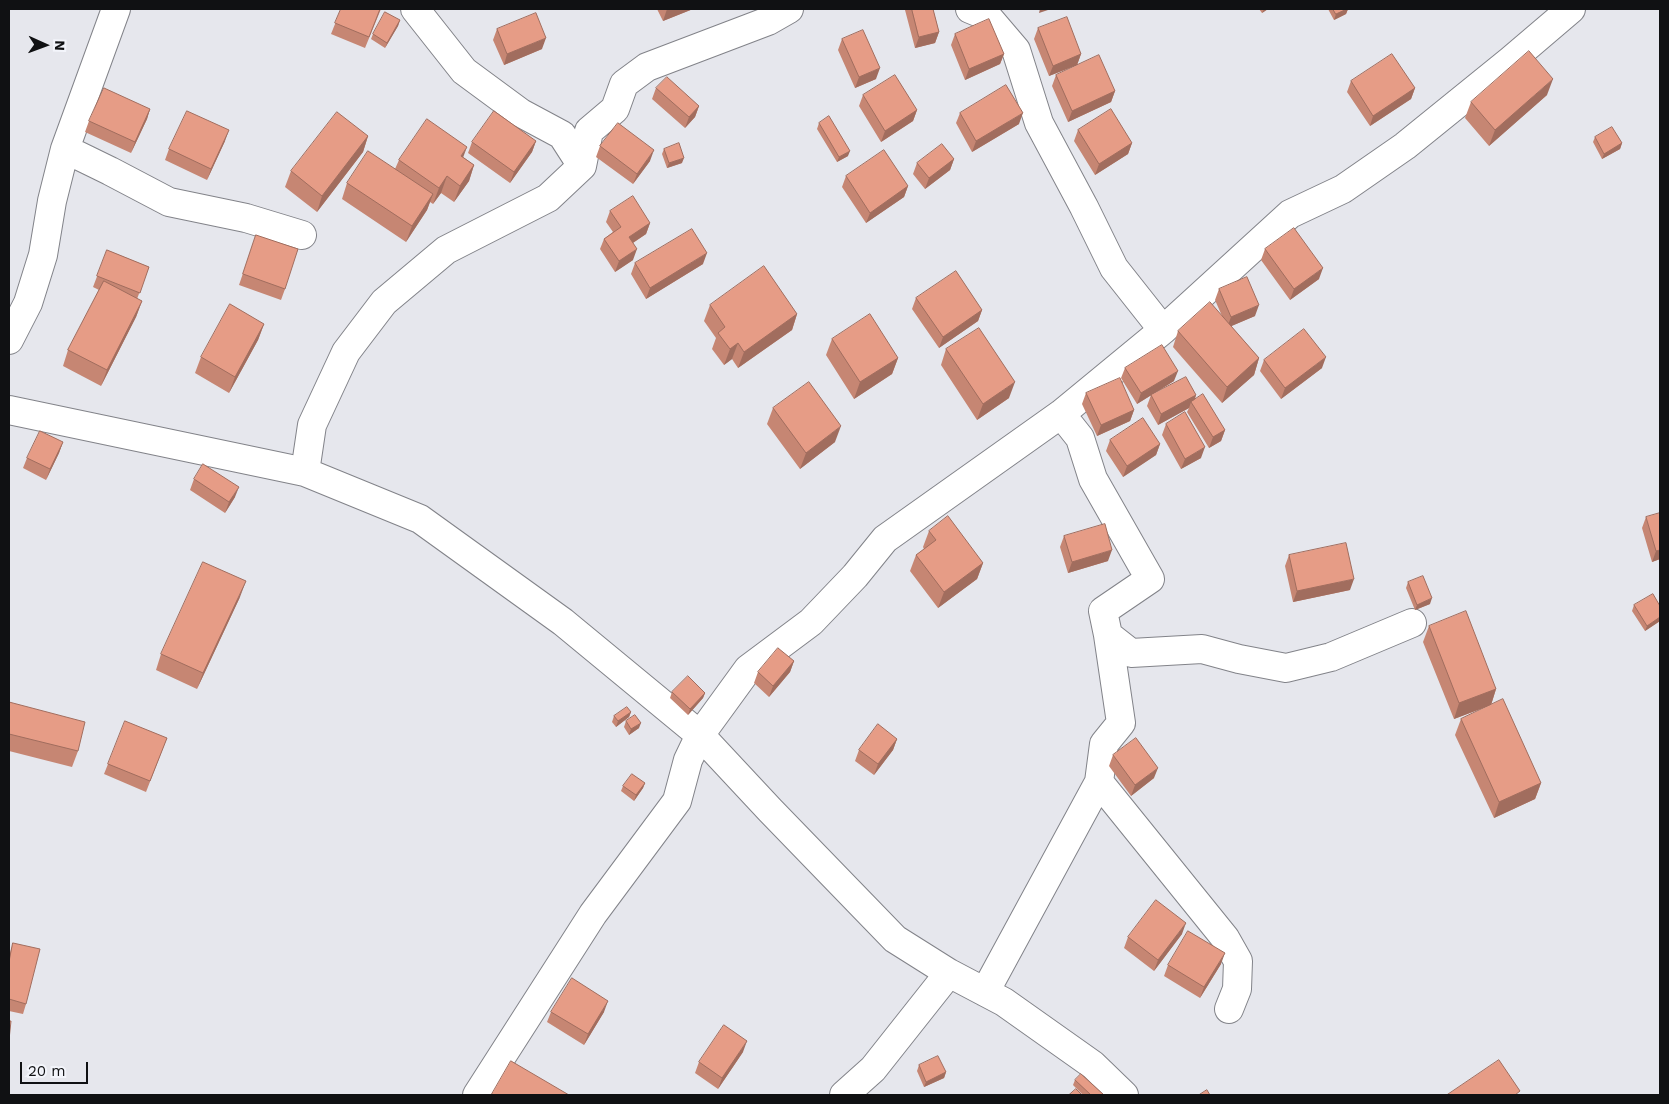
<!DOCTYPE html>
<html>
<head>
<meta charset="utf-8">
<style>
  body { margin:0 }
  #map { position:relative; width:1669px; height:1104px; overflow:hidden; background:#e6e7ed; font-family:"Work Sans",sans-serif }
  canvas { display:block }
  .frame { position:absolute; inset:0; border:10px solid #101113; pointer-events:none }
  .north { position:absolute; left:20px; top:20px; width:50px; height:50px; -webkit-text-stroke:4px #f3f5fb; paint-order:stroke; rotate:92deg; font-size:14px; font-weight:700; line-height:20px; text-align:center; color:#101113 }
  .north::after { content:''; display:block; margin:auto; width:18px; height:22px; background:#101113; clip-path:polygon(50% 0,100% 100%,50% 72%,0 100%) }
  .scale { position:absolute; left:20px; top:1062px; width:68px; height:22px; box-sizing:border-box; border:2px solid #101113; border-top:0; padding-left:6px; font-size:15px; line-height:18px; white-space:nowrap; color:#101113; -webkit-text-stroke:4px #f3f5fb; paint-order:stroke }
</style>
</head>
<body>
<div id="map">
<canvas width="1669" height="1104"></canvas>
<div class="frame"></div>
<div class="north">N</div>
<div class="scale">20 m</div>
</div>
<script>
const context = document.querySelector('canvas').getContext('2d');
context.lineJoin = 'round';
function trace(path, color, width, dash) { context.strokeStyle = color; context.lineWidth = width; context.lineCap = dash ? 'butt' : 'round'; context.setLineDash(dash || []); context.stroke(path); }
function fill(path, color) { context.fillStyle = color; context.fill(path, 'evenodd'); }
const street = new Path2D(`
  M415 9 464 71 521 113 562 135 582 166
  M970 9 987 16 1016 50 1039 123 1084 207 1114 268 1163 330
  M65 149 110 171 169 202 246 218 302 235
  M9 340 28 303 43 255 52 201 65 149 116 9
  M9 410 305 472 420 519 563 622 700 735 770 810 895 939 949 973 1004 1002 1093 1065 1124 1095
  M305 472 312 425 346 352 384 302 446 250 548 198 582 166 589 131 615 109 624 84 647 67 768 21 789 9
  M1108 635 1131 653 1202 649 1239 659 1286 668 1331 657 1412 623
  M1099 782 1225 938 1238 961 1237 989 1229 1009
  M985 992 1099 782 1104 744 1121 723 1108 635 1103 611 1150 579 1093 479 1080 438 1061 414
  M477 1095 593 914 677 801 688 760 700 735 748 669 811 622 855 576 885 539 1061 414 1163 330 1290 214 1343 189 1405 146 1510 61 1571 9
  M844 1095 873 1069 949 973`);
trace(street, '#828389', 30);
trace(street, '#fff', 28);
fill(new Path2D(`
  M341 9H381L365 48 331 34Z
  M657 9H693L663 21Z
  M906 9H933L939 32 935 43 915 48 905 10Z
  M1259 9H1268L1262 13Z
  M1328 9H1348L1346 14 1334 20Z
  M400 20 398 26 385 48 371 39 373 34Z
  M1038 28 1081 54 1077 65 1049 76 1034 39Z
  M497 29 542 49 504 65 493 40Z
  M955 34 1004 54 1000 64 965 80 951 45Z
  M842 39 876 79 855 88 838 50Z
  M1056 75 1115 91 1111 102 1068 122 1052 86Z
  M1351 81 1415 88 1411 99 1370 126 1347 92Z
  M656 88 699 106 695 117 685 128 652 99Z
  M863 95 917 110 913 121 881 142 859 106Z
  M1547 95 1489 146 1465 118 1471 102Z
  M150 109 147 119 131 153 85 132 89 121Z
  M960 113 1019 124 972 152 956 123Z
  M819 123 848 156 837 162 817 129Z
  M1078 130 1132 143 1128 154 1095 175 1074 141Z
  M368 136 363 152 317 212 285 187 291 171Z
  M1595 137 1622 143 1620 149 1602 159 1593 142Z
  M225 141 207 180 165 160 169 149Z
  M536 141 532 152 510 183 468 153 472 142Z
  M600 146 650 161 633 184 596 157Z
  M664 149 682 163 667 168 662 154Z
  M463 157 474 165 469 181 454 202 441 193 433 204 430 202 427 210 406 242 342 199 347 183 395 169 399 160Z
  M954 159 950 170 925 189 913 174 917 163Z
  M846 176 908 186 904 197 866 223 842 187Z
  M610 211 650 223 646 234 633 243V260L615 272 600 249 604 239 613 232 606 222Z
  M256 235 285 289 281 300 239 285Z
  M1265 249 1319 279 1290 300 1261 260Z
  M107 250 149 267 137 299 142 301 136 317 101 386 63 366 68 350 99 290 93 287Z
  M635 263 703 264 646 299 631 274Z
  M1219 289 1255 316 1231 326 1259 358 1254 375 1222 403 1173 347 1178 331 1222 316 1215 300Z
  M916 298 982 310 978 321 939 348 912 309Z
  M710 305 797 314 792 330 738 368 732 359 724 365 712 349 716 338 704 321Z
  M264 324 258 340 229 393 195 373 201 357Z
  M832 339 898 358 892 374 854 399 826 355Z
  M946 349 1009 398 977 420 941 365Z
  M1264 360 1322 368 1281 399 1260 371Z
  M1125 368 1174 381 1137 404 1121 378Z
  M1086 393 1134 410 1130 421 1097 436 1082 404Z
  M1151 395H1196L1195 399 1225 430 1221 441 1209 448 1187 412 1189 408 1158 425 1147 406Z
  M773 408 835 442 800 469 767 424Z
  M1166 424 1201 458 1181 469 1162 435Z
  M1110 440 1160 444 1156 455 1123 477 1106 451Z
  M63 442 59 453 46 480 23 468 27 458Z
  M194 479 235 497 225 513 190 490Z
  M1646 517 1660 559 1652 562 1642 528Z
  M929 531 983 563 977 579 938 608 910 571 916 555 924 549 923 547Z
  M1064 536 1108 561 1068 573 1060 547Z
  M1289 555 1350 590 1293 602 1285 566Z
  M1408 582 1430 604 1415 610 1406 588Z
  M240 597 197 689 156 670 161 654Z
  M1634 605 1660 606V621L1645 631 1632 611Z
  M1429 626 1496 689 1491 705 1454 719 1423 642Z
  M794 661 790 672 769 697 754 683 758 672Z
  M672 692 705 693 703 698 688 715 670 698Z
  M9 702 78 751 72 767 9 751Z
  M631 712 629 717 616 727 612 722 614 716Z
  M1461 719 1541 783 1535 799 1494 818 1455 735Z
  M626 721 639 728 629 735 624 727Z
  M167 738 146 792 104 774 108 764Z
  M897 739 893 750 874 775 855 761 859 750Z
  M1113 755 1154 778 1131 796 1109 766Z
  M645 783 643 788 634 801 621 791 623 786Z
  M1182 934 1154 971 1124 948 1128 937Z
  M13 943 26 1004 23 1014 9 1011V956Z
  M1221 964 1200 998 1164 976 1168 965Z
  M551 1012H604L584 1045 547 1022Z
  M743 1052 718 1089 695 1073 699 1062Z
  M919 1065 946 1072 944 1078 924 1087 917 1071Z
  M1075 1080 1104 1095H1083L1073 1085Z`), '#c68673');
fill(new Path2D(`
  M667 9H693L663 21Z
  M1040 9H1051L1039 13Z
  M1264 9H1268L1262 13Z
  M1347 9H1348L1346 14 1334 20 1336 14Z
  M400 20 398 26 385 48 387 43Z
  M939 32 935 43 915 48 919 37Z
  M546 38 542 49 504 65 507 54Z
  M1004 54 1000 64 965 80 969 69Z
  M1081 54 1077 65 1049 76 1053 66Z
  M880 68 876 79 855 88 859 77Z
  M1553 79 1547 95 1489 146 1495 130Z
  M1415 88 1411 99 1370 126 1373 116Z
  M1115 91 1111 102 1068 122 1072 111Z
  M699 106 695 117 685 128 689 117Z
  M150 109 147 119 131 153 135 142Z
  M917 110 913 121 881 142 885 131Z
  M1023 113 1019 124 972 152 976 141Z
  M229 130 225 141 207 180 211 169Z
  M368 136 363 152 317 212 322 196Z
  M536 141 532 152 510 183 514 172Z
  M1132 143 1128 154 1095 175 1099 164Z
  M1622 143 1620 149 1602 159 1604 154Z
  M467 147 461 163V156Z
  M654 150 650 161 633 184 637 174Z
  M850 151 848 156 837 162 839 157Z
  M684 158 682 163 667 168 669 163Z
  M954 159 950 170 925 189 929 178Z
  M474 165 469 181 454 202 460 186Z
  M447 176 441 193 433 204 439 188Z
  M908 186 904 197 866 223 870 213Z
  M433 194 427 210 406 242 412 226Z
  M650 223 646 234 625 248 629 237Z
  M637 249 633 260 615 272 619 261Z
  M707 253 703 264 646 299 650 288Z
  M1323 268 1319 279 1290 300 1294 289Z
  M142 301 136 317 101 386 107 370Z
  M1259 305 1255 316 1227 328 1231 317Z
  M982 310 978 321 939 348 943 337Z
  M797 314 792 330 738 368 744 352Z
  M264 324 258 340 229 393 235 377Z
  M738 343 732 359 724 365 730 349Z
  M1326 357 1322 368 1281 399 1285 388Z
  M898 358 892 374 854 399 860 382Z
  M1259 358 1254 375 1222 403 1227 387Z
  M1178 371 1174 381 1137 404 1141 393Z
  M1015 382 1009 398 977 420 983 404Z
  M1196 395 1193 404 1191 402 1189 408 1158 425 1161 414Z
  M1134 410 1130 421 1097 436 1101 425Z
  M841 426 835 442 800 469 806 453Z
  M1225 430 1221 441 1209 448 1213 437Z
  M63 442 59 453 46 480 50 469Z
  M1160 444 1156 455 1123 477 1127 466Z
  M1205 447 1201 458 1181 469 1185 459Z
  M239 487 235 497 225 513 229 502Z
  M1112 550 1108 561 1068 573 1072 562Z
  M1660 550V559L1652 562 1656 551Z
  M983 563 977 579 938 608 944 592Z
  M1354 579 1350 590 1293 602 1297 591Z
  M246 581 240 597 197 689 203 673Z
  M1432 598 1430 604 1415 610 1417 605Z
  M1660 617V621L1645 631 1647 626Z
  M794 661 790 672 769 697 773 686Z
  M1496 689 1491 705 1454 719 1459 703Z
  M705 693 703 698 688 715 690 709Z
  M631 712 629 717 616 727 618 721Z
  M641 723 639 728 629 735 631 729Z
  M897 739 893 750 874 775 878 764Z
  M1158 768 1154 778 1131 796 1135 785Z
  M645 783 643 788 634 801 636 795Z
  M1541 783 1535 799 1494 818 1499 802Z
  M1186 923 1182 934 1154 971 1158 960Z
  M1225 953 1221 964 1200 998 1204 987Z
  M608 1001 604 1012 584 1045 588 1034Z
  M747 1041 743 1052 718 1089 722 1078Z
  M946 1072 944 1078 924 1087 926 1082Z`), '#a16d5e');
const building = new Path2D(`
  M341 9H380L369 37 335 23Z
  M912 9H933L939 32 919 37Z
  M1333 9H1347L1336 14Z
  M385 12 400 20 387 43 373 34Z
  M536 13 546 38 507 54 497 29Z
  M1067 17 1081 54 1053 66 1038 28Z
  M989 19 1004 54 969 69 955 34Z
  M863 30 880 68 859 77 842 39Z
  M1529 51 1553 79 1495 130 1471 102Z
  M1392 54 1415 88 1373 116 1351 81Z
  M1099 55 1115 91 1072 111 1056 75Z
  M895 75 917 110 885 131 863 95Z
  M667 77 699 106 689 117 656 88Z
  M1006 85 1023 113 976 141 960 113Z
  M104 88 150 109 135 142 89 121Z
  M1111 109 1132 143 1099 164 1078 130Z
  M187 111 229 130 211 169 169 149Z
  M494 111 536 141 514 172 472 142Z
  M337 112 368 136 322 196 291 171Z
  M829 116 850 151 839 157 819 123Z
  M427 119 467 147 461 156 474 165 460 186 447 176 439 188 399 160Z
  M618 123 654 150 637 174 600 146Z
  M1612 127 1622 143 1604 154 1595 137Z
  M679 143 684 158 669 163 664 149Z
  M942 144 954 159 929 178 917 163Z
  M884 150 908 186 870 213 846 176Z
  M368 151 433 194 412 226 347 183Z
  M633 196 650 223 629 237 637 249 619 261 604 239 621 227 610 211Z
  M1294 228 1323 268 1294 289 1265 249Z
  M692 229 707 253 650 288 635 263Z
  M256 235 298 249 285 289 243 274Z
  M107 250 149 267 140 293 97 276Z
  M764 266 797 314 744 352 738 343 730 349 718 333 725 327 710 305Z
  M956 271 982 310 943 337 916 298Z
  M1247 277 1259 305 1231 317 1219 289Z
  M104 281 142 301 107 370 68 350Z
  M1210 302 1259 358 1227 387 1178 331Z
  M230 304 264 324 235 377 201 357Z
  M870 314 898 358 860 382 832 339Z
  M979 328 1015 382 983 404 946 349Z
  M1304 329 1326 357 1285 388 1264 360Z
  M1162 345 1178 371 1141 393 1125 368Z
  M1186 377 1196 395 1161 414 1151 395Z
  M1120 378 1134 410 1101 425 1086 393Z
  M809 382 841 426 806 453 773 408Z
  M1203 394 1225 430 1213 437 1191 402Z
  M1185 412 1205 447 1185 459 1166 424Z
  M1143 418 1160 444 1127 466 1110 440Z
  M40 431 63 442 50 469 27 458Z
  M203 464 239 487 229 502 194 479Z
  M1660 513V550L1656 551 1646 517Z
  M948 516 983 563 944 592 916 555 936 540 929 531Z
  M1105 524 1112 550 1072 562 1064 536Z
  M1346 543 1354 579 1297 591 1289 555Z
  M203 562 246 581 203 673 161 654Z
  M1423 576 1432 598 1417 605 1408 582Z
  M1653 594 1660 606V617L1647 626 1634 605Z
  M1466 611 1496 689 1459 703 1429 626Z
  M778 648 794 661 773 686 758 672Z
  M688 676 705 693 690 709 672 692Z
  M1503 699 1541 783 1499 802 1461 719Z
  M9 702 85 722 78 751 9 734Z
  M627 707 631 712 618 721 614 716Z
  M635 715 641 723 631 729 626 721Z
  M125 721 167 738 150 781 108 764Z
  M878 724 897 739 878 764 859 750Z
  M1136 738 1158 768 1135 785 1113 755Z
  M632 774 645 783 636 795 623 786Z
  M1156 900 1186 923 1158 960 1128 937Z
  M1188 931 1225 953 1204 987 1168 965Z
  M13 943 40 949 26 1004 9 999V962Z
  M572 978 608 1001 588 1034 551 1012Z
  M9 1021H11L9 1040Z
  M724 1025 747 1041 722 1078 699 1062Z
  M938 1056 946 1072 926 1082 919 1065Z
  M1499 1060 1520 1091 1515 1095H1447Z
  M511 1061 569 1095H495L492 1094Z
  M1081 1074 1104 1095H1091L1075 1080Z
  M1076 1089 1082 1095H1069Z
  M1207 1090 1210 1095H1199Z`);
fill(building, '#e69c86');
trace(building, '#a16d5e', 1);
</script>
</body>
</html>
